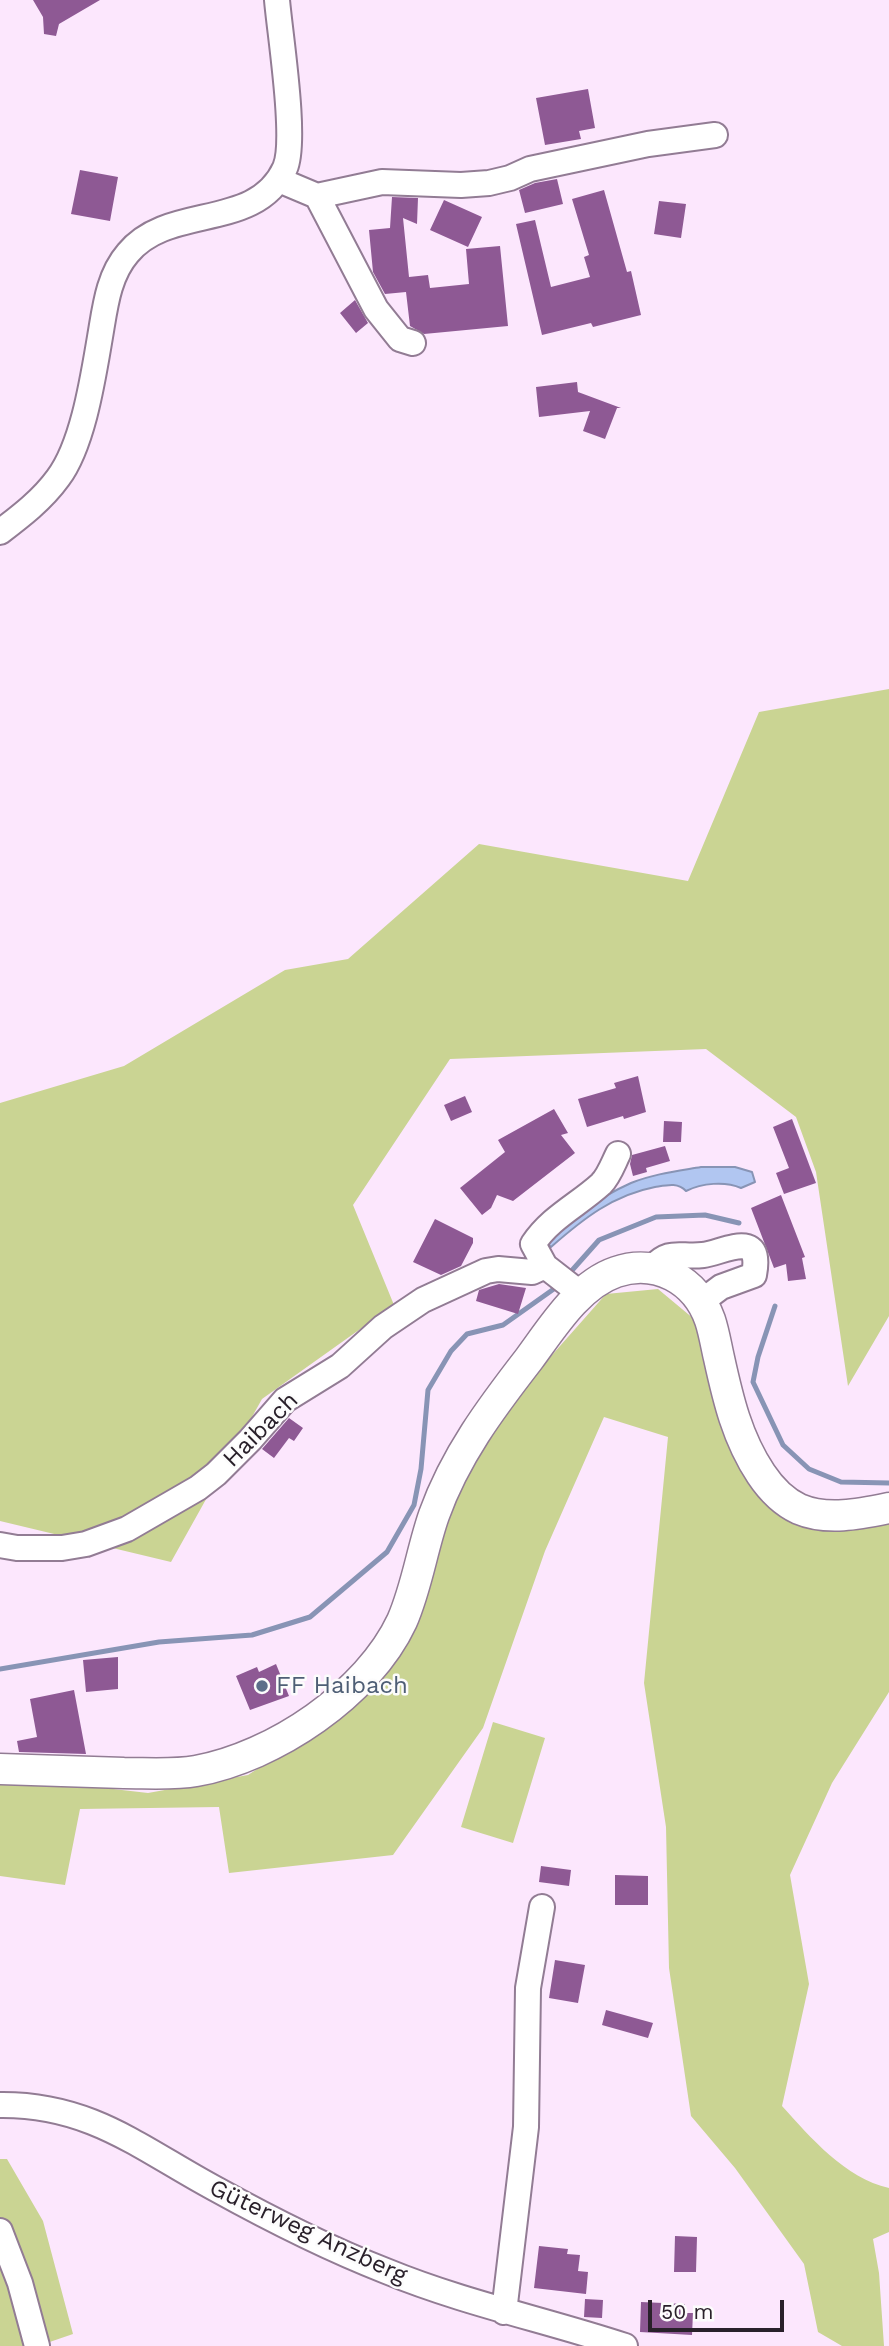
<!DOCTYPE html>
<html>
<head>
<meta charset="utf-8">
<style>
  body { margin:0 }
  #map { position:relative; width:889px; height:2346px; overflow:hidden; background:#fce7fd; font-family:"Work Sans",sans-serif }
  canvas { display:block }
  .scale { position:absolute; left:648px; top:2300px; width:136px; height:32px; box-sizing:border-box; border:4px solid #29202a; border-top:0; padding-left:9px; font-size:21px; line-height:24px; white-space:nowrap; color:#29202a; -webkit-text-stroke:5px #fcfcfc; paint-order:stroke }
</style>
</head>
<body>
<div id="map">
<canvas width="889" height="2346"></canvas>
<div class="scale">50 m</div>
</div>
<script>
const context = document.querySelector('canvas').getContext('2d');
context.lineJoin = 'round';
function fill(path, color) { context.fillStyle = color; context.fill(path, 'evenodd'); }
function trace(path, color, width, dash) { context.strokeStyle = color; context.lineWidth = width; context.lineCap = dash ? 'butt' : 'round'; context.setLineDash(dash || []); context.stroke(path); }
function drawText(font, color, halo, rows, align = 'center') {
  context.font = font + ' "Work Sans",sans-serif'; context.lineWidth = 5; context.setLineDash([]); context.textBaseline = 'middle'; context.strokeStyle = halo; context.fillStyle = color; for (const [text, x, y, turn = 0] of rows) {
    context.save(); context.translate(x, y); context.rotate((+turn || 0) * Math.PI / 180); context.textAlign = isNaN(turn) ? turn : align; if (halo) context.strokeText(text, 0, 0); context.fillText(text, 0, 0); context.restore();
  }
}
fill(new Path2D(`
  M889 689V1316L848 1386 816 1172 796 1117 706 1049 450 1059 353 1205 394 1305 262 1399 171 1562 0 1521V1103L124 1066 285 970 348 959 479 844 688 881 759 712Z
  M658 1289 694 1319 716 1405 788 1515 889 1512V1692L832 1783 790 1875 809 1984 782 2106C811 2138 845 2178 889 2188V2232L873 2239 879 2273 884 2346H842L818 2332 804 2264 735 2168 691 2116 669 1968 666 1827 644 1683 668 1437 604 1417 545 1551 483 1728 393 1855 229 1873 219 1807 80 1809 65 1885 0 1876V1776L148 1793 248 1775 305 1738 394 1663 425 1582 459 1476 514 1398 606 1294Z
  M493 1722 545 1738 513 1843 461 1827Z
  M0 2159H7L43 2221 73 2334 38 2346H0Z`), '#cad493');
const water = new Path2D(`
  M701 1167H735L752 1172 755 1182 741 1188C725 1181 702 1183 686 1191 678 1182 667 1185 655 1187 613 1195 583 1219 551 1247L548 1244C567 1219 602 1196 631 1183 653 1174 678 1171 701 1167Z`);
fill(water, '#b1c6f1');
trace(water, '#8894b5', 2);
trace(new Path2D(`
  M567 1276 599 1240 656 1217 705 1215 739 1223
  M775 1306 758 1357 753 1382 783 1445 809 1469 841 1482 889 1483
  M0 1669 159 1642 252 1635 310 1617 387 1552 414 1505 421 1469 428 1390 451 1351 467 1334 503 1325 558 1286`), '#8894b5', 5);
fill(new Path2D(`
  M33 0H100L59 24 56 36 44 34 43 17Z
  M588 89 595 128 579 131 581 139 545 145 536 98Z
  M80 170 118 177 110 221 71 214Z
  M557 179 563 204 525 213 519 190 535 183Z
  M604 190 627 272 631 271 641 315 593 327 591 323 542 335 516 224 535 220 551 287 590 277 584 257 589 255 572 199Z
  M392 197 418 198 417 224 403 218 409 277 428 275 430 288 469 284 466 249 500 246 508 326 424 334 410 326 406 292 385 294 373 272 369 230 390 228Z
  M444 200 482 217 468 247 430 230Z
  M659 201 686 204 681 238 654 234Z
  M355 300 368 323 356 333 340 313Z
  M577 382 578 392 621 408H617L605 439 583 431 590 411 539 417 536 387Z
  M638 1076 646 1112 624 1119 623 1116 587 1127 578 1099 616 1088 614 1083Z
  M465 1096 472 1112 451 1121 444 1105Z
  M554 1109 568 1133 561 1135 575 1153 513 1201 497 1195 491 1208 482 1215 460 1188 505 1152 498 1140Z
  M792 1119 816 1183 784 1194 776 1173 789 1168 773 1127Z
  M664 1121 682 1122 681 1142H663Z
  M665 1146 670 1161 646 1168 647 1172 633 1176 630 1164 632 1155Z
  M781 1195 805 1257 802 1258 806 1279 788 1281 786 1264 774 1268 751 1208Z
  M435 1219 473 1238V1243L461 1266 441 1275 413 1262Z
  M499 1284 526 1288 518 1314 476 1301 479 1290Z
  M289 1418 303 1428 294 1441 289 1438 274 1458 262 1449Z
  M118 1657V1689L86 1692 83 1660Z
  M276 1664 289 1696 250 1710 236 1676 257 1667 259 1672Z
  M74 1690 86 1754 19 1752 17 1741 37 1737 30 1699Z
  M541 1866 571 1870 569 1886 539 1882Z
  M615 1875 648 1876V1905H615Z
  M555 1960 585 1965 578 2003 549 1998Z
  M606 2010 653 2023 648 2038 602 2025Z
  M675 2236 697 2237 696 2272H674Z
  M539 2246 568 2249 567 2254 580 2255 578 2271 588 2272 586 2294 534 2288Z
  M585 2299 603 2300 602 2318 584 2317Z
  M641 2302 685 2304V2313H693L692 2335 640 2332Z`), '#8e5994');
const minor = new Path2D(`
  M279 180 317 196 382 182 461 185 489 183 510 178 530 169 648 144 715 135
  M317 196 376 309 400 339 413 343
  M0 532C21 516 42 500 58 478 83 445 93 378 100 337 105 308 108 276 128 253 169 203 256 232 285 168 297 141 280 35 277 0
  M545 1266 533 1244C551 1217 578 1205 601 1184 609 1176 613 1164 618 1154
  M652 1268C670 1248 680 1258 703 1255 725 1252 763 1228 754 1275L721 1287 701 1302
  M0 1545 17 1548H62L86 1544 127 1529 198 1488 216 1474 250 1440 285 1400 340 1366 383 1327 423 1300 486 1271 498 1269 532 1272 545 1266 581 1294
  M0 2105C90 2104 140 2148 214 2188 270 2219 327 2248 386 2271 464 2303 546 2320 625 2346
  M0 2231 20 2283 37 2346
  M504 2312 526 2127 528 1988 542 1907`);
const major = new Path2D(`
  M0 1769C41 1770 83 1772 124 1773 148 1773 173 1775 196 1771 274 1757 368 1694 402 1621 417 1587 422 1549 434 1515 455 1456 491 1408 529 1359 552 1328 578 1285 616 1272 656 1258 696 1280 710 1320 714 1332 716 1345 719 1358 728 1399 737 1438 761 1474 771 1489 782 1501 799 1509 827 1521 860 1514 889 1508`);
trace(minor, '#927c94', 28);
trace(major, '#927c94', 33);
trace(minor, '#fff', 24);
trace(major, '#fff', 30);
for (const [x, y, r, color] of [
  [262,1686,7,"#5c6f8a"]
]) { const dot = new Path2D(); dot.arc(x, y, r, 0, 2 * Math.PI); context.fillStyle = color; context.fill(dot); trace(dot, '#fcfcfc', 2.5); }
drawText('24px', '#29202a', '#fcfcfc', [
  ["Haibach",261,1430,-45],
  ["Güterweg Anzberg",308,2232,25]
]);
drawText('24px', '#4e5e75', '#fcfcfc', [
  ["FF Haibach",276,1686]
], 'left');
</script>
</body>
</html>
